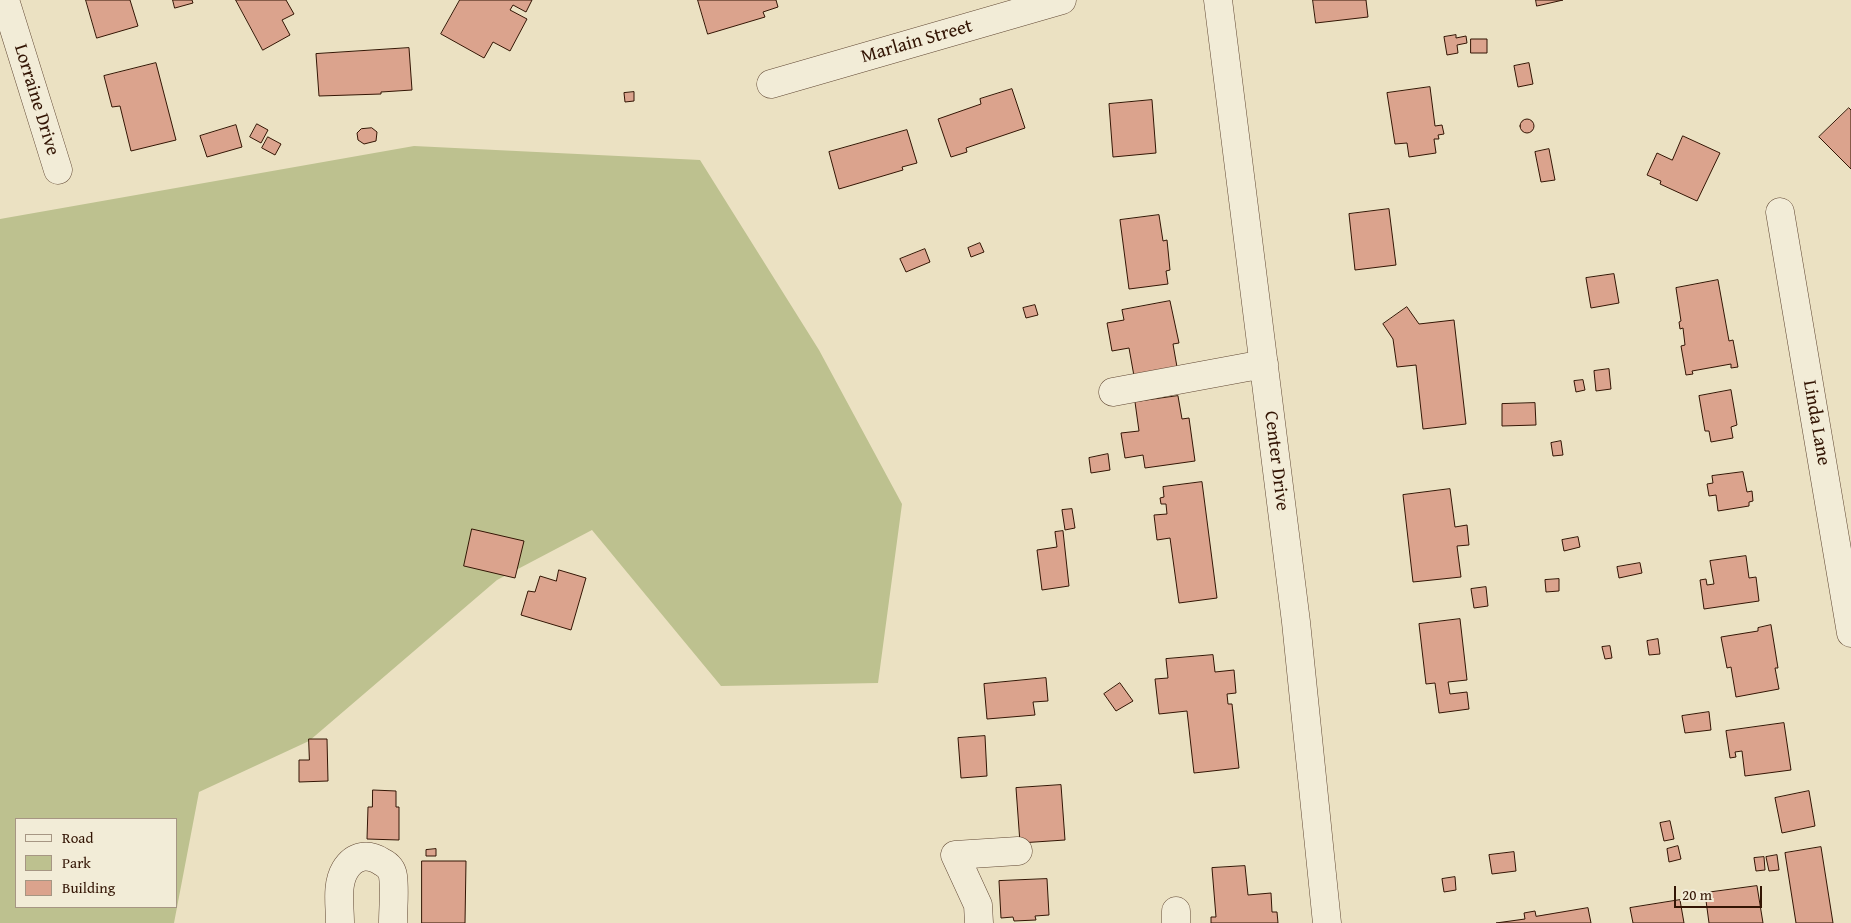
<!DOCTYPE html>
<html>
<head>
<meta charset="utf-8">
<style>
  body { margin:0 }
  #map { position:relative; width:1851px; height:923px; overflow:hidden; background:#ebe1c2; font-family:"Gentium Book Plus",serif }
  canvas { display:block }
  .legend { position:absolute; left:15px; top:818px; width:162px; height:90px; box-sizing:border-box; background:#f2ecd7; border:1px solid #a69683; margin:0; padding:6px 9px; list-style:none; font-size:15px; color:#331504 }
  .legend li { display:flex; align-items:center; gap:10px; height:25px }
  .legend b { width:25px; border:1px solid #a69683 }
  .scale { position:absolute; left:1674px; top:886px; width:88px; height:22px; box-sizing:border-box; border:2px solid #331504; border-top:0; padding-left:6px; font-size:15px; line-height:18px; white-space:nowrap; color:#331504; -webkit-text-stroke:4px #f2ecd7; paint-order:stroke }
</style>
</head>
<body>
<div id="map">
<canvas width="1851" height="923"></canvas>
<ul class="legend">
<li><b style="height:6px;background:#f2ecd7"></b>Road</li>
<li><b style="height:14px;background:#bdc18f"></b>Park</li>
<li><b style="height:14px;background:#dba38d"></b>Building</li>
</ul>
<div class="scale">20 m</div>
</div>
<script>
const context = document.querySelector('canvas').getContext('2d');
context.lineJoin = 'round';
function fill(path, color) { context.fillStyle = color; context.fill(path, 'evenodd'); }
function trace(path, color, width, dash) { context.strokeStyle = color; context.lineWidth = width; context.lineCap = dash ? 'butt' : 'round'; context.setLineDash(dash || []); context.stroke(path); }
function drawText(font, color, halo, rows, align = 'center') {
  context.font = font + ' "Gentium Book Plus",serif'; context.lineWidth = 5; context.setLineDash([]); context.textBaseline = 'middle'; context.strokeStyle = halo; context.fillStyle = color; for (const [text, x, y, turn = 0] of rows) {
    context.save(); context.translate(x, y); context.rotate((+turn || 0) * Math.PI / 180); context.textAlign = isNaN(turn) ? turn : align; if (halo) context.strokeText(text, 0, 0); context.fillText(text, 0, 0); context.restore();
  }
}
fill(new Path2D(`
  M414 146 700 160 819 350 902 504 878 683 721 686 592 530 497 580 309 741 199 792 174 923H0V219ZM16 819H176V907H16Z`), '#bdc18f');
const building = new Path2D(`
  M86 0H130L138 26 97 38Z
  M173 0H192L193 3 175 8Z
  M236 0H286L294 14 282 20 290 35 263 50Z
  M460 0H532L526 12 513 5 510 10 527 19 510 51 493 42 484 58 441 34Z
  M698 0H776L778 7 763 12 765 17 708 34Z
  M1313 0H1366L1368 17 1316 23Z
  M1536 0H1563L1537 6Z
  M1456 35V38L1466 36 1467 43 1457 45 1458 53 1447 55 1444 37Z
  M1471 39H1487V53H1471Z
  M409 48 412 90 381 92V94L319 96 316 54Z
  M156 63 176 140 131 151 120 106 112 107 104 76Z
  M1529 63 1533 84 1518 87 1514 66Z
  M1430 87 1435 126 1442 125 1444 134 1438 135 1439 139H1434L1436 153 1409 157 1407 143 1395 144 1387 93Z
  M1012 89 1025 128 966 148 967 152 951 157 938 119 981 104 980 99Z
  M634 92V101L625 102 624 93Z
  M1152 100 1156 153 1113 157 1109 104Z
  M1849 108 1851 110V169L1819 137Z
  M1520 126a7 7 0 1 1 14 0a7 7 0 1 1-14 0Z
  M257 124 268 130 261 143 250 137Z
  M236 125 242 147 207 157 200 136Z
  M372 128 377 132 376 141 364 144 358 140 357 133 361 129Z
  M907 130 917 163 902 167 903 170 839 189 829 152Z
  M1683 136 1720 153 1697 201 1660 184 1661 181 1647 175 1657 153 1672 160Z
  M268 137 281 144 275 155 262 148Z
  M1549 149 1555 180 1541 182 1535 152Z
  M1389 209 1396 265 1355 270 1349 214Z
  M1159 215 1163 241 1167 240 1170 270 1166 271 1168 284 1129 289 1120 220Z
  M980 243 984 252 971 257 968 248Z
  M925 249 930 262 906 272 900 259Z
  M1614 274 1619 303 1591 308 1586 278Z
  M1718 280 1729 341 1733 340 1738 367 1731 368V364L1692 371 1693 374 1686 375 1681 346 1685 345 1683 328 1680 329 1679 322 1681 321 1676 288Z
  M1170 301 1179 343 1173 344 1177 367 1134 376 1129 348 1112 351 1107 323 1124 320 1122 310Z
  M1035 305 1038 315 1026 318 1023 308Z
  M1407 307 1419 324 1454 320 1466 424 1423 429 1416 365 1397 367 1393 339 1383 324Z
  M1609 369 1611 389 1596 391 1594 371Z
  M1583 380 1585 390 1576 392 1574 381Z
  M1731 390 1737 425 1731 427 1733 438 1711 442 1709 431H1705L1699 396Z
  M1178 396 1182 419 1189 418 1195 461 1145 468 1143 455 1125 458 1121 433 1139 431 1135 402Z
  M1535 403 1536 425 1502 426V404Z
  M1561 441 1563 455 1553 456 1551 443Z
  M1108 454 1110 470 1091 473 1089 458Z
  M1743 472 1747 492 1752 491 1753 501 1749 502V506L1718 511 1716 495 1709 496 1707 484 1713 483 1712 476Z
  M1202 482 1217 598 1179 603 1170 538 1157 540 1154 515 1167 514 1166 504H1161L1160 498 1164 497 1163 487Z
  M1450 489 1455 527 1467 525 1469 545 1457 546 1461 577 1413 582 1403 495Z
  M1072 509 1075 528 1065 530 1062 510Z
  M472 529 524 541 515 578 464 566Z
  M1063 531 1069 586 1042 590 1037 550 1057 547 1055 532Z
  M1578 537 1580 547 1564 551 1562 540Z
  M1746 556 1749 578 1756 577 1759 601 1704 609 1700 580 1706 579 1707 585 1714 584 1710 561Z
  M1640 563 1642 573 1619 578 1617 567Z
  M559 570 586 578 571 630 521 615 528 591 535 592 540 576 556 581Z
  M1559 579V591L1546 592 1545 580Z
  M1486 587 1488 606 1474 608 1471 589Z
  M1460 619 1467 680 1448 682 1450 694 1467 692 1469 709 1439 713 1435 683 1426 684 1419 624Z
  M1771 625 1778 668H1775L1779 689 1736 697 1731 667 1727 668 1721 637 1758 631V628Z
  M1658 639 1660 654 1649 655 1647 641Z
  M1610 646 1612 658 1605 659 1602 647Z
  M1213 655 1215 672 1234 670 1236 693 1227 694 1228 704H1232L1239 768 1194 773 1187 711 1159 714 1155 679 1168 678 1166 659Z
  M1046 678 1048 701 1033 702 1035 715 987 719 984 684Z
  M1120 683 1133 701 1116 711 1104 694Z
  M1709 712 1711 730 1685 733 1682 716Z
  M1784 723 1791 770 1745 776 1742 751 1735 752 1736 757 1730 758 1726 731Z
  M985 736 987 776 961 778 958 738Z
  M309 739H327L328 781 299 782V760H309Z
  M1061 785 1065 840 1020 843 1016 788Z
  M373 790 396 791V807H399V840L367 839 368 807H372Z
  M1809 791 1815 826 1782 833 1775 798Z
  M1670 821 1674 839 1664 841 1660 823Z
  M1678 846 1681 859 1669 862 1667 849Z
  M1821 847 1833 923H1796L1785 853Z
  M436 849V856H426V850Z
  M1514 852 1516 871 1492 874 1489 855Z
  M1777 855 1779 870 1769 871 1766 857Z
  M1764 857 1765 870 1756 871 1754 858Z
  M422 861H466L465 923H422Z
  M1245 866 1248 895 1271 893 1272 912H1277L1278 923H1211V917H1216L1212 868Z
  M1455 877 1456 890 1444 892 1442 879Z
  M1047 879 1049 915 1035 916 1036 920 1014 921 1013 917 1001 918 999 881Z
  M1757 886 1763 923H1709L1705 893Z
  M1680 900 1684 923H1633L1630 908Z
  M1588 908 1591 923H1496L1525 919 1524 913 1535 911 1536 916Z`);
fill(building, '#dba38d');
trace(building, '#331504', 1);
const minor = new Path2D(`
  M5 0 58 170
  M1218 0 1296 622 1327 923
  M771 84 1062 0
  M1780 212 1851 633
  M1113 392 1264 364
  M1176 911V923
  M340 923C340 906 336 885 345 870 354 855 368 853 382 862 388 865 392 869 393 876 395 891 393 908 393 923
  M979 923 978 905 955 855 1018 851`);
trace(minor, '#614834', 29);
trace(minor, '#f2ecd7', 28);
drawText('19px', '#331504', '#f2ecd7', [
  ["Marlain Street",917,42,-16],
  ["Lorraine Drive",36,100,73],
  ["Linda Lane",1816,423,80],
  ["Center Drive",1276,461,83]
]);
</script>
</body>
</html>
